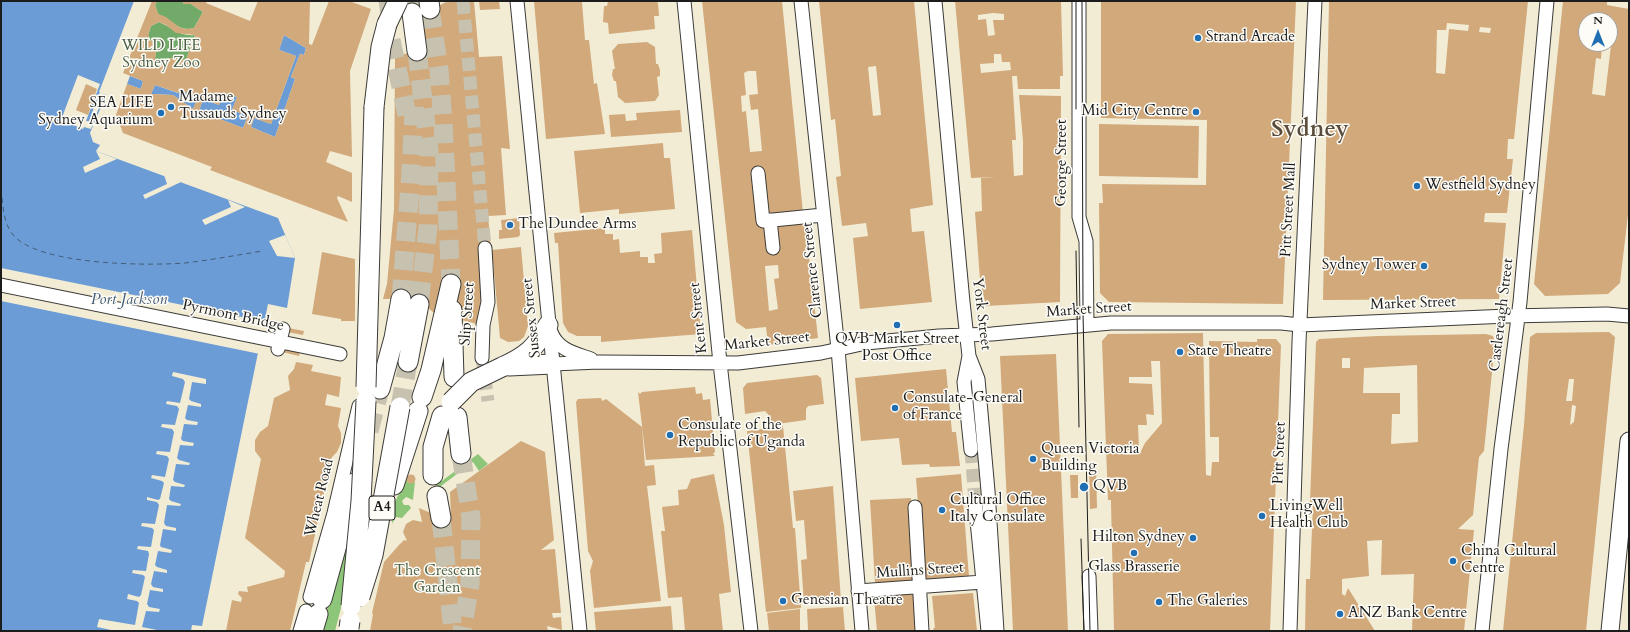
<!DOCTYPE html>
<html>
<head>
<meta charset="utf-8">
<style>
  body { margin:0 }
  #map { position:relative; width:1630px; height:632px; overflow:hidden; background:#f2ecd5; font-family:Cardo,serif }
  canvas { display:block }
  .frame { position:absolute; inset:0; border:2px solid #1c1c1c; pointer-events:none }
  .north { position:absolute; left:1578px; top:12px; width:40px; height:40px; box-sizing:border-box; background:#fdfcf7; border:1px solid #a3a29f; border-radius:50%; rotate:0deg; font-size:11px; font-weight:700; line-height:16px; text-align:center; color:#1c1c1c }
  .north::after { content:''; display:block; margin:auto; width:14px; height:18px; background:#1f6fb2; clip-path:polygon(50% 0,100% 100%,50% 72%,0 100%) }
</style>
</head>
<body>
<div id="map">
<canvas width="1630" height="632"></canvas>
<div class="frame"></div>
<div class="north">N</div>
</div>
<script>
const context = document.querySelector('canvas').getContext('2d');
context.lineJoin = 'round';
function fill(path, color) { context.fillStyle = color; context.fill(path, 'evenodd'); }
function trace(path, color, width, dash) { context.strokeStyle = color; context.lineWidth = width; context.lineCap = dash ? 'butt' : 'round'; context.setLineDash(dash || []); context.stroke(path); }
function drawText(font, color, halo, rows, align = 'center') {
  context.font = font + ' Cardo,serif'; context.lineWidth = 3; context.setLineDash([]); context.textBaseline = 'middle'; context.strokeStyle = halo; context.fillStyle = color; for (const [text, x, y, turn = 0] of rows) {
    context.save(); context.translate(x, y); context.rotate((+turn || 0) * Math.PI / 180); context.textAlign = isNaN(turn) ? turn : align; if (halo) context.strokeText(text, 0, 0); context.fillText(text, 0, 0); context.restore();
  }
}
fill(new Path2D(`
  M478 454 488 464 479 471 473 462 437 489 435 486Z
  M406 479 409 483 415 482 413 500 406 497 402 501 404 505H409L411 508 402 518 396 517 392 524 394 504Z
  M354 522 347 585 335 631H321L337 575Z`), '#8ec679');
fill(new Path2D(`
  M157 1H182L184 4H191L203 12 194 28C179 33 170 18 158 14L155 5Z
  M159 22C172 27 179 37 195 35L186 60 168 58 162 65 155 58 157 45 150 40 148 35 151 26Z`), '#72ab69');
fill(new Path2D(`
  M1 1H134L99 92 106 95 90 133 93 142 100 145 96 151 278 218 295 258 287 308 268 304 202 626 192 625 191 631H1Z
  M284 35 306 48 304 55 300 54 291 77 295 79 275 137 251 127 254 118 271 124 296 56 279 50Z
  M130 76 143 81 141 89 127 84Z
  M155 85 178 93 180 90 198 97 193 109 173 95 151 94Z
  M224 93 237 97 232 110 248 116 243 128 199 111 203 99 219 105Z`), '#6b9cd5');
fill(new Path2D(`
  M78 75 100 84 86 121H89L100 92 104 94 91 129 84 127 83 129 61 120Z
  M96 151 117 159 85 173 83 167 100 159Z
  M164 175 181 182 145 199 143 195 167 184Z
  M228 200 245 207 205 225 202 220 231 207Z
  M285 235 287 239 295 258 277 256 269 241Z
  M1 268 266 322 260 354 1 301Z
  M173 372 206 379V384L192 382 189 399 191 401 201 404V407L188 405 185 418 187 420 198 422 197 425 184 424 181 439 183 441 194 443 193 446 180 445 177 458 179 460 190 463 189 465 176 464 173 480 175 482 185 485 184 487 171 486 169 499 171 501 181 504 180 506 167 505 164 523 166 526 176 528V531L163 529 160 545 161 547 172 550 171 553 158 551 155 565 157 567 167 570V573L154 571 151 584 153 587 163 589V592L150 590 147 604 149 607 160 609 159 612 146 611 142 627 162 631H116L97 627 99 619 135 625 139 603 137 601 127 599 128 594 139 597 141 595 145 577 143 575 132 573 133 570 146 571 149 554 148 551 137 549 138 546 151 547 154 530 152 528 141 526 142 523 155 524 159 505 157 502 147 500V497L158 500 160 499 164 483 162 481 151 478 152 475 165 477 169 459 167 456 156 454 157 451 170 452 174 432 172 429 161 427 162 424 175 425 179 409 177 406 166 404 167 401 180 403 185 382 183 379 172 376Z`), '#f2ecd5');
trace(new Path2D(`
  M1 189C3 205 3 224 14 236 41 265 145 266 185 263 211 260 237 255 263 251`), '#445c78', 1, [5, 4]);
fill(new Path2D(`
  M152 1H157L155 5 158 14 166 17 179 27 185 29 194 28 203 12 191 4H184L182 1H207L206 3 250 21 258 1H310L309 44 312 45 329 1H349L371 9 350 71 352 157 330 151 326 162 352 173V202L338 196 337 198 348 222 210 170 212 167 123 133 116 115 127 84 141 89 143 81 123 73ZM159 22 166 25 176 33 195 35 186 60 168 58 162 65 157 62 155 58 157 45 150 40 148 35 151 26ZM284 35 306 48 304 55 300 54 291 77 295 79 275 137 251 127 254 118 271 124 296 56 279 50ZM155 85 179 93 180 90 198 97 193 109 173 95 151 94ZM224 93 237 97 232 110 248 116 243 128 199 111 203 99 219 105Z
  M448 1H474L479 57 502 56 510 149 501 148 506 215 488 216 491 248 479 249 484 303 477 324 434 313 427 307 424 298 383 299 387 284 394 209 395 56 423 50 418 16Z
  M479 1H499L500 9 480 10Z
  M534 1 582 2 585 40H589L594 84 597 83 605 134 546 139Z
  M608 1H656L658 3 659 16H654L655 29 609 34 608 23 603 22 604 6H607Z
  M702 1H782L803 213 767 217 757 199 760 227 805 221 818 338 768 345 766 327 746 329 736 322ZM748 71H756L758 94 749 95 751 110 758 109 762 151 750 152 746 111 742 112 741 96 746 95 744 73ZM778 265 779 278 774 279 778 309 769 311 765 266Z
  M819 1H914L933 205 910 209 912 232 924 231 932 302 860 309 853 238 868 236 866 223 842 226 836 177 841 176 835 119 831 120ZM876 66 881 115 873 116 868 67Z
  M955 1H1061L1063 76H1060V89H1018L1017 76H1012L1016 140H1012L1014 176 1023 175V141L1019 95 1061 96 1060 302 986 306 980 280 975 212 982 211 981 178 995 177 971 178ZM993 13 1004 14V20H993L995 35 988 36 986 19 978 20V15ZM994 54H1001L1002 62H1010L1011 70 981 73 980 64 994 63Z
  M1101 1H1296L1283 304 1109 302 1100 293 1099 203H1103L1102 184 1206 185 1207 120 1101 118Z
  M1329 1H1528L1514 139H1508L1507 159H1513L1507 213H1485L1484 222 1506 223 1499 299 1323 300ZM1447 23 1469 25 1468 31 1449 29 1445 74 1436 73 1437 30H1446ZM1480 27 1491 28 1490 33 1479 32Z
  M1563 1H1602L1607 2V5L1629 9V206L1620 283 1608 294 1545 296 1534 284ZM1586 20H1610V37H1612L1605 96 1592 94 1596 58 1601 59 1602 44H1586Z
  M647 42 655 47 656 64H658L660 70V76L657 77 659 95 655 101 625 103 618 97 616 81H614L612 75 613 69H615L612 51 618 44Z
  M86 84 97 89 88 115 76 110Z
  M680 110 682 132 611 137 609 115 625 114 626 121 637 120 636 113Z
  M1099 124 1199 126 1198 178 1099 176Z
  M663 143 664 158H670L675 209 619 214V209L580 213 574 151Z
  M519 218 520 235 518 237 499 239V230H502L501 220Z
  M605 228V234H613V240L619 239 620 253 640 251V257H648V263H655L654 254 662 253 661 233 692 230 701 334 601 342V336H577L568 332 563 323 558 243H555L554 233Z
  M521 247 528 326 524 337 519 341 508 342 500 338 492 250Z
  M322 252 355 259V321H341V319L312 314Z
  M283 327 304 331 303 335 282 331Z
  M1609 332 1615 337 1586 631H1503L1524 425 1530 337 1536 333ZM1569 379H1574L1572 401H1566ZM1572 405 1576 406 1574 422 1570 425Z
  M1203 333 1206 475 1211 476 1212 462H1219V437H1210L1209 341 1257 342V339H1276L1281 345 1270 631H1114L1111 503V500H1108L1102 341 1108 334ZM1151 361H1160L1162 423 1145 443 1140 453 1121 454 1122 450H1139L1138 425H1147L1146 414 1154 415 1152 384 1129 383V377H1152Z
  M1486 334 1493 336 1495 343 1484 451 1479 457 1473 515 1458 529 1474 530 1464 631H1412L1414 574 1381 575 1382 540 1367 541 1369 576 1342 579V594L1345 596 1348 588 1375 631H1305L1306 579H1310L1313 502H1310L1316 342 1319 339 1377 336ZM1342 358H1350V368H1342ZM1417 365 1418 442 1391 444 1392 414H1400V393H1363L1364 368Z
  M279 348 300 352 299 356 278 351Z
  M1056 354 1068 631H1013L1000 356Z
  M296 362 313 365 311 371 341 377 339 397 327 394 325 405 341 408 338 426 341 433V443L337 452 332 457 309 562H306L290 631H226L232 600 241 602 242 598 238 594 239 591 248 592 247 587 284 577 285 571 245 538 261 459 255 451V440L260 432 268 426 274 398 290 390 288 376 294 369Z
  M946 369 952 432H956L960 466 930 467 929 464 902 465 899 438 861 441 855 378Z
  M817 375 821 378 824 404 808 406 806 409V420L770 425 768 414 765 411 745 414 743 388 747 383Z
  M695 387 696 394 702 393 703 400 710 399 715 452 713 454 715 456 646 460 638 392 640 394 642 392Z
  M601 398 602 401 606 399 642 427 645 466 654 465 656 485 647 486 661 601 594 608 590 571 593 561 588 551 576 402 578 399Z
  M783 426 793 528H795L801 608 766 612 747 431Z
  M521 441 545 452 554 540 541 550 555 549 561 613H552L553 618 561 617 562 630 547 626 548 631H370L373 614 372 613 384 562 399 545 404 540 407 541 403 532 406 524 413 520 422 522 419 508 449 521 451 519 450 492Z
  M1089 464H1096L1097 508 1090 509Z
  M714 474 724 525 731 592 719 594 723 631H685L682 597 668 598 661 531H665L662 507 679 505 678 490 687 489 691 479Z
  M961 474 969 577 924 580 916 478Z
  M406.5 479a4.5 4.5 0 1 1 9 0a4.5 4.5 0 1 1-9 0Z
  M1070 475H1078V498H1071Z
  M833 486 841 601 804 604 801 560 807 559 804 520 796 521 793 491Z
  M911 498 915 583 880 586 875 582 870 500Z
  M973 593 977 631H934L933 628H935L932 596Z
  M914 594 917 631H877L874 598Z
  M671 606 673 631H596L594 612Z
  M843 607 845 631H805L808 630 807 609Z
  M800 609V631H769L767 613Z`), '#d1a97b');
trace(new Path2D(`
  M385 1 388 21
  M463 1 485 248
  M482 358 488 401
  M971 450 975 501`), '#c7c2b0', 13, [13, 6]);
trace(new Path2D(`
  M409 1 412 13
  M430 9 439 70 443 122 451 284
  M391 40 407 115
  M417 51 429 150 428 227 419 304
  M401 299 410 187 415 96
  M400 407 408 362
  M369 431 380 389
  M461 454 471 518 470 584 462 631
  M441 518 453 631`), '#c7c2b0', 19, [19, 10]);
const minor = new Path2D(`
  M517 1C536 211 560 421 580 631
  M684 1 720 363 751 631
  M801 1 838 349 862 631
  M935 1 963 302 969 356 978 379 988 491 997 631
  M1079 1V217L1086 241 1087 325
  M758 173 763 221 823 215
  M770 220 773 248
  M1 285 340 354
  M551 332C558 350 574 353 591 359
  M278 349 283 329
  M969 356 964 382 971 450
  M482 358 483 325 488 302 485 248
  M553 364 599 362 738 363 821 353 866 343 939 336 992 334 1111 323H1281L1300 325 1508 316 1607 314 1629 316
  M975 501 988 631
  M915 507 922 631
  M1089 576 1091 631
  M858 591 983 582
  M310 597 334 513 359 406
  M300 631 306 611
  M1290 631 1299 342 1315 1
  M1482 631 1501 449 1520 302 1547 1`);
const major = new Path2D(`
  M1610 631 1629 441`);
const highway = new Path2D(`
  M429 1 430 9
  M412 13 417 51
  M374 107 381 47 387 24
  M452 310 454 377
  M408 362 419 304
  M509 366 553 364
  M502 367C526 356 536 348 548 325
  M380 389 394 338 401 299
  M422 397 431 370 451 284
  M457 417 461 454
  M433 475V447L442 416
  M394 485 418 411
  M437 496 441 518
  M322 599 354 483
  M313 631 318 614`);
trace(minor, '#3c3b38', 15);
trace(major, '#3c3b38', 19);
trace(highway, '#3c3b38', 21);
trace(minor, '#fff', 13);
trace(major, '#fff', 17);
trace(highway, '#fff', 19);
trace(new Path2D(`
  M1076 1V109
  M1082 1 1083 313 1090 631
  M1076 251 1079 427
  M1081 539 1084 631`), '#1c1c1c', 1);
const highwayBridge = new Path2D(`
  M387 24 398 1
  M366 387 374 107
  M451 402 471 382 502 367
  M360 597 373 555 400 407
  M351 606 361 501 366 401
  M349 628 350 621`);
trace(highwayBridge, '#3c3b38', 21, []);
trace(highwayBridge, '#fff', 19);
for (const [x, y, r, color] of [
  [1198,38,4,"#1f6fb2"],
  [171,107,4,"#1f6fb2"],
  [1196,112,4,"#1f6fb2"],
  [161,113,4,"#1f6fb2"],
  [1417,186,4,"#1f6fb2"],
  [510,225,4,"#1f6fb2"],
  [1424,266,4,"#1f6fb2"],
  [897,325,4,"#1f6fb2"],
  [1180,352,4,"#1f6fb2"],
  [895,408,4,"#1f6fb2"],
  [670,435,4,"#1f6fb2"],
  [1033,459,4,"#1f6fb2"],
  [1084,487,5,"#1f6fb2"],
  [942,510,4,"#1f6fb2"],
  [1262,516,4,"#1f6fb2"],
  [1193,538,4,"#1f6fb2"],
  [1134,553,4,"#1f6fb2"],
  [1453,561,4,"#1f6fb2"],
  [783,601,4,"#1f6fb2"],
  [1159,602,4,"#1f6fb2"],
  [1340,614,4,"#1f6fb2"]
]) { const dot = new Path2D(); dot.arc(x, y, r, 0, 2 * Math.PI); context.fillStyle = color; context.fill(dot); trace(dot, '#fdfcf7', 1.5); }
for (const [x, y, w] of [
  [382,508,26]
]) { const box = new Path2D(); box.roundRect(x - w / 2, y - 12, w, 24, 3); context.fillStyle = '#fdfcf7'; context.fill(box); trace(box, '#1c1c1c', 1); }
drawText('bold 14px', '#1c1c1c', null, [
  ["A4",382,508]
]);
drawText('15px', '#1c1c1c', '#fdfcf7', [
  ["Strand Arcade",1206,38],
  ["Madame",179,98],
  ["Tussauds Sydney",179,115],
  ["SEA LIFE",153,104,"right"],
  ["Sydney Aquarium",153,121,"right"],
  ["Mid City Centre",1188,112,"right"],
  ["Westfield Sydney",1425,186],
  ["The Dundee Arms",518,225],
  ["Sydney Tower",1416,266,"right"],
  ["QVB Market Street",897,340,"center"],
  ["Post Office",897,357,"center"],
  ["State Theatre",1188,352],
  ["Consulate-General",903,399],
  ["of France",903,416],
  ["Consulate of the",678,426],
  ["Republic of Uganda",678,443],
  ["Queen Victoria",1041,450],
  ["Building",1041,467],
  ["QVB",1093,487],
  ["Cultural Office",950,501],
  ["Italy Consulate",950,518],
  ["LivingWell",1270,507],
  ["Health Club",1270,524],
  ["Hilton Sydney",1185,538,"right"],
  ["China Cultural",1461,552],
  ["Centre",1461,569],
  ["Glass Brasserie",1134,568,"center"],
  ["Genesian Theatre",791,601],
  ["The Galeries",1167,602],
  ["ANZ Bank Centre",1348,614]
], 'left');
drawText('15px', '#4a6041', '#fdfcf7', [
  ["WILD LIFE",161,47],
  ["Sydney Zoo",161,64],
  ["The Crescent",437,572],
  ["Garden",437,589]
]);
drawText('15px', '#1c1c1c', '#fdfcf7', [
  ["George Street",1063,163,-90],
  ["Pitt Street Mall",1289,210,-87],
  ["Clarence Street",813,270,-96],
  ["Market Street",1413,304,-2],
  ["Market Street",1089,310,-4],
  ["Slip Street",468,314,-86],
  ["York Street",981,314,83],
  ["Castlereagh Street",1502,315,-83],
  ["Pyrmont Bridge",233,316,12],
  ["Sussex Street",532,318,-96],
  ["Kent Street",699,318,-96],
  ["Market Street",767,342,-6],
  ["Pitt Street",1280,453,-88],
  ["Wheat Road",320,498,-76],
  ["Mullins Street",920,571,-4]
]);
drawText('italic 16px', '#445c78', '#fdfcf7', [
  ["Port Jackson",129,300]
]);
drawText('bold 23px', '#5b4d3d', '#fdfcf7', [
  ["Sydney",1310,131]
]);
</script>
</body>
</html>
